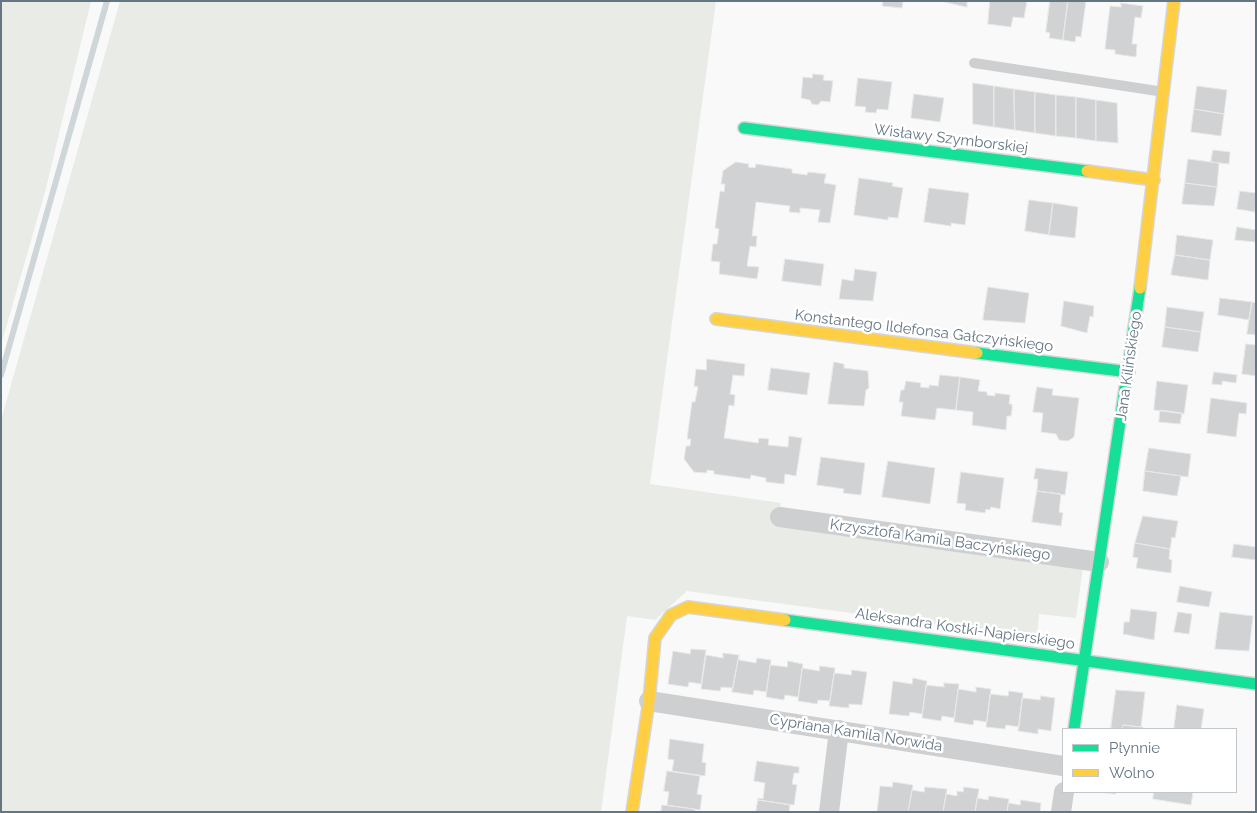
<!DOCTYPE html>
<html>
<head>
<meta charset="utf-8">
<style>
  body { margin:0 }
  #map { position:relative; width:1257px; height:813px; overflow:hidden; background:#f9f9f9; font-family:Raleway,sans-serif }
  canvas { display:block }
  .frame { position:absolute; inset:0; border:2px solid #657683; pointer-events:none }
  .legend { position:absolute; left:1062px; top:728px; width:175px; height:65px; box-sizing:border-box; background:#fff; border:1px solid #c1c8cd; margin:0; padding:6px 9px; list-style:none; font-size:15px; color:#657683 }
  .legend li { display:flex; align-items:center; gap:10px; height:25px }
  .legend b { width:25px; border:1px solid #c1c8cd }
</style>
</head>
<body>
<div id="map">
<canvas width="1257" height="813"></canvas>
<div class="frame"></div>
<ul class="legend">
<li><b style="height:6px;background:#16e098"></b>Płynnie</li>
<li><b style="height:6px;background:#ffcf43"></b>Wolno</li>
</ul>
</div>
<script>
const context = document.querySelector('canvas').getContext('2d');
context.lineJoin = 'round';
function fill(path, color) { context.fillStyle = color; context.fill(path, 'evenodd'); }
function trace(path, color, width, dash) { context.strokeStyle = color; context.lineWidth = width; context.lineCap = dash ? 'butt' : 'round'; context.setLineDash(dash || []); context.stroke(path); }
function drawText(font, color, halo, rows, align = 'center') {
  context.font = font + ' Raleway,sans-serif'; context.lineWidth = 5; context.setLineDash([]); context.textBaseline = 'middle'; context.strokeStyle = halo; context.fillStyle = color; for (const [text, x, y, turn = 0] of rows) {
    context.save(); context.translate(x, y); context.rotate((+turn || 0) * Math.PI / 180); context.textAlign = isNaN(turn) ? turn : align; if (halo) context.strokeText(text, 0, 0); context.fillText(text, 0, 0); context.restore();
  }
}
fill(new Path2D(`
  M1 1H91L45 192 1 345Z
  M120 1H716L650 484 781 503 778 525 1083 567 1076 618 1039 614 1037 638 687 591 655 620 627 616 601 812H1V420Z`), '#e8ebe6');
trace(new Path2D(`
  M1 375 107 1`), '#ced6d9', 6);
const building = new Path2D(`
  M880 1H903L902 8 882 6 883 2Z
  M941 1H967V7Z
  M990 1H1027L1024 18 1013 17 1011 27 988 24Z
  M1050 1H1068L1063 40 1049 38 1050 33 1046 32Z
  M1068 1H1086L1081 37 1076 36 1075 42 1063 40Z
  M1121 3 1143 6 1141 18 1135 17 1132 44H1137L1136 57 1115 54V50L1105 49 1110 6 1121 7Z
  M813 74 824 75 823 80 833 81 830 102 821 101 818 105 812 104 810 100 801 98 803 77 812 78Z
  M858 78 892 82 888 110 877 109 876 113 865 112 866 107 855 106Z
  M973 83 994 86V127L973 124Z
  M994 86 1014 89 1015 130 994 127Z
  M1197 86 1227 90 1224 114 1194 109Z
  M1014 89 1035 92V133L1015 130Z
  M1035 92 1056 95V136L1035 133Z
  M914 94 944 98 940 122 911 118Z
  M1056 95 1076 97V138L1056 136Z
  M1076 97 1096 100V141L1076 138Z
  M1096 100 1117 103 1118 143 1096 141Z
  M1194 109 1224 114 1221 136 1191 132Z
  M1213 150 1230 152 1229 164 1211 162Z
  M1188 159 1219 163 1217 187 1185 183Z
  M736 162 749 164 748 167 755 168 756 164 792 169V173L807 175 808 172 826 174 824 183 836 185 830 223 818 222 820 210 800 208V213L789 212 790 206 756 202 752 236H757L756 247 750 246 747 266 759 267 757 279 719 274 720 262 711 261 713 244H717L719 229 715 228 720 191 724 192 725 184H721L723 171Z
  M859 178 893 183 892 186 903 188 898 218 888 217V220L854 215Z
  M1185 183 1217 187 1214 206 1182 204Z
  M929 188 969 193 965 225 951 223V226L924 222Z
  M1240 191 1256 193 1255 212 1237 209Z
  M1029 200 1053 203 1049 235 1025 231Z
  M1053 203 1078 207 1075 238 1049 235Z
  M1237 227 1256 230V242L1235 240Z
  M1177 235 1213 240 1210 260 1175 255Z
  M1175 255 1210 260 1208 280 1171 275Z
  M785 259 824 264 821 286 782 281Z
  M855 269 877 272 873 301 839 299 842 279 853 281Z
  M988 287 1029 293 1025 323 983 320Z
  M1220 298 1252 302 1249 320 1218 315Z
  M1064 301 1094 306 1093 317 1090 316 1087 333 1061 326Z
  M1252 302 1256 303V335L1247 334Z
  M1167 307 1204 312 1201 332 1165 327Z
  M1165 327 1201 332 1198 352 1162 347Z
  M1246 344 1256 345V376L1242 374Z
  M707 359 745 364 744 376 733 375 730 394 735 395 734 406 729 405 724 438 758 443 759 438 769 439 768 445 788 447 789 436 802 438 796 476 785 474 784 484 766 482V478L751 475 750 479 714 474V471L707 470V473L694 472 684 459 686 446H690L691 439H687L692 402H695L698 387 694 386 696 369 706 370Z
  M834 362 844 364V368L868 371 869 388 866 390 864 406 828 404Z
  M771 368 810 373 807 395 768 390Z
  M1214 372 1237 375 1236 383 1222 381V385L1212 384Z
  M940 375 960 377 956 410 937 408 935 420 901 416 903 402H899L900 395 901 390H904L906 381 921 383 920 387 929 388V385L938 386Z
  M960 377 980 380 978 391 987 392V395L995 396V393L1010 395 1009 404H1012V410L1011 416H1007L1006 430 972 425 973 412 956 410Z
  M1157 381 1188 385 1184 414 1154 410Z
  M1037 387 1053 389 1052 395 1079 398 1074 437 1068 441 1059 440 1056 434 1041 432 1043 413 1033 412Z
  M1211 398 1247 403 1246 414 1239 413 1236 437 1207 433Z
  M1160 410 1182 413 1180 424 1159 422Z
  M1149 448 1191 454 1188 477 1145 471Z
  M821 457 865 463 861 495 843 493 844 489 817 485Z
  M888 461 935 468 930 504 882 497Z
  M1036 468 1068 472 1065 495 1037 491 1038 479H1034Z
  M1145 471 1181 476 1177 496 1143 491Z
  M961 472 1004 478 1000 509 991 507 990 510 986 509 985 513 965 510 966 504 957 503Z
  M1037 491 1061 494 1059 512 1063 513 1061 526 1032 522Z
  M1143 516 1178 521 1175 538 1172 537 1170 549 1135 543Z
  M1135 543 1170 549 1169 559 1172 560 1171 573 1136 568 1138 558 1133 557Z
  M1234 544 1256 547V560L1232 557Z
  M1180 586 1212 592 1209 607 1177 602Z
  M1131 609 1157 612 1154 640 1123 634 1124 622H1129Z
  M1178 612 1192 614 1189 634 1174 632Z
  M1220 612 1253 616 1249 651 1215 649Z
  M691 649 706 650 701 684 689 682 688 687 668 684 673 651 690 654Z
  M723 653 739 655 733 688 721 687 720 691 701 689 706 655 723 658Z
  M739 655V660L756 663 757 658 771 660 766 692 754 690 753 695 732 692Z
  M788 661 803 664 798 697 785 695 784 700 766 697 770 665 787 667Z
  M820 666 835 668 830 701 818 700 817 704 798 701 802 668 819 671Z
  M852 670 867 672 862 705 849 704V708L829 706 834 673 851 675Z
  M913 678 927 681 922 714 910 712 909 716 889 714 893 681 912 684Z
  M944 683 959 684 954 718 942 716 941 721 922 718 926 685 944 687Z
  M976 687 991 689 987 722 974 720 973 725 954 722 958 689 976 692Z
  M1116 690 1145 692 1141 727 1123 725 1122 729 1111 728Z
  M1009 691 1023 693 1019 727 1006 725 1005 729 986 727 990 694 1008 696Z
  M1041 696 1055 698 1051 731 1038 729V734L1018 731 1022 698 1040 700Z
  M1177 705 1204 709 1201 729H1174Z
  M1123 725 1143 727V729H1111H1122Z
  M670 739 704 744 702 762 706 763 705 776 672 771 674 760 668 759Z
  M757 761 799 767V773H794L792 784 797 785 794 805 758 800V798L763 799 765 783 754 781Z
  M667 771 700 776 697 794 702 795 700 810 667 805 669 792 664 791Z
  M893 782 913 785 908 812H877L880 786 892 787Z
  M925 787 947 789 943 812H908L912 790 924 792Z
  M964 787 979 789 975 812H943L946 794 957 796V791L963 792Z
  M1101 792H1116L1115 794Z
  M1154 792H1193L1191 805 1153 799Z
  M989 796 1009 799 1007 812H975L977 798 988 800Z
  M758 800 790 805 789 812H756Z
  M1021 800 1041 803 1040 812H1007L1008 803 1020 805Z
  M662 805 695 809V812H661Z`);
fill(building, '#d0d2d3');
trace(building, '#e8e8e8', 1);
const fast = new Path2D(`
  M744 128 1087 171
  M977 353 1129 372
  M785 620 1256 684
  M1074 729 1140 288`);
const slow = new Path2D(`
  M1087 171 1154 180
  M1140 288 1174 1
  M716 319 977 353
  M632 812 649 701 655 638 671 615 688 607 785 620`);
trace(fast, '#d5d6d7', 14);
trace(slow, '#d5d6d7', 14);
trace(new Path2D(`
  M974 63 1164 92`), '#cecfd0', 10);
trace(new Path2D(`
  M780 517 1099 562
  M649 701 1063 766
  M829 812 839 730
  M1061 812 1064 792`), '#cecfd0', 20);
trace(fast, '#16e098', 11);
trace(slow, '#ffcf43', 11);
drawText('15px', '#657683', '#fff', [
  ["Wisławy Szymborskiej",951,139,7],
  ["Konstantego Ildefonsa Gałczyńskiego",924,331,7],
  ["Jana Kilińskiego",1129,366,-82],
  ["Krzysztofa Kamila Baczyńskiego",940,540,8],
  ["Aleksandra Kostki-Napierskiego",965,629,8],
  ["Cypriana Kamila Norwida",856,733,9]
]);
</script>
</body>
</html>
